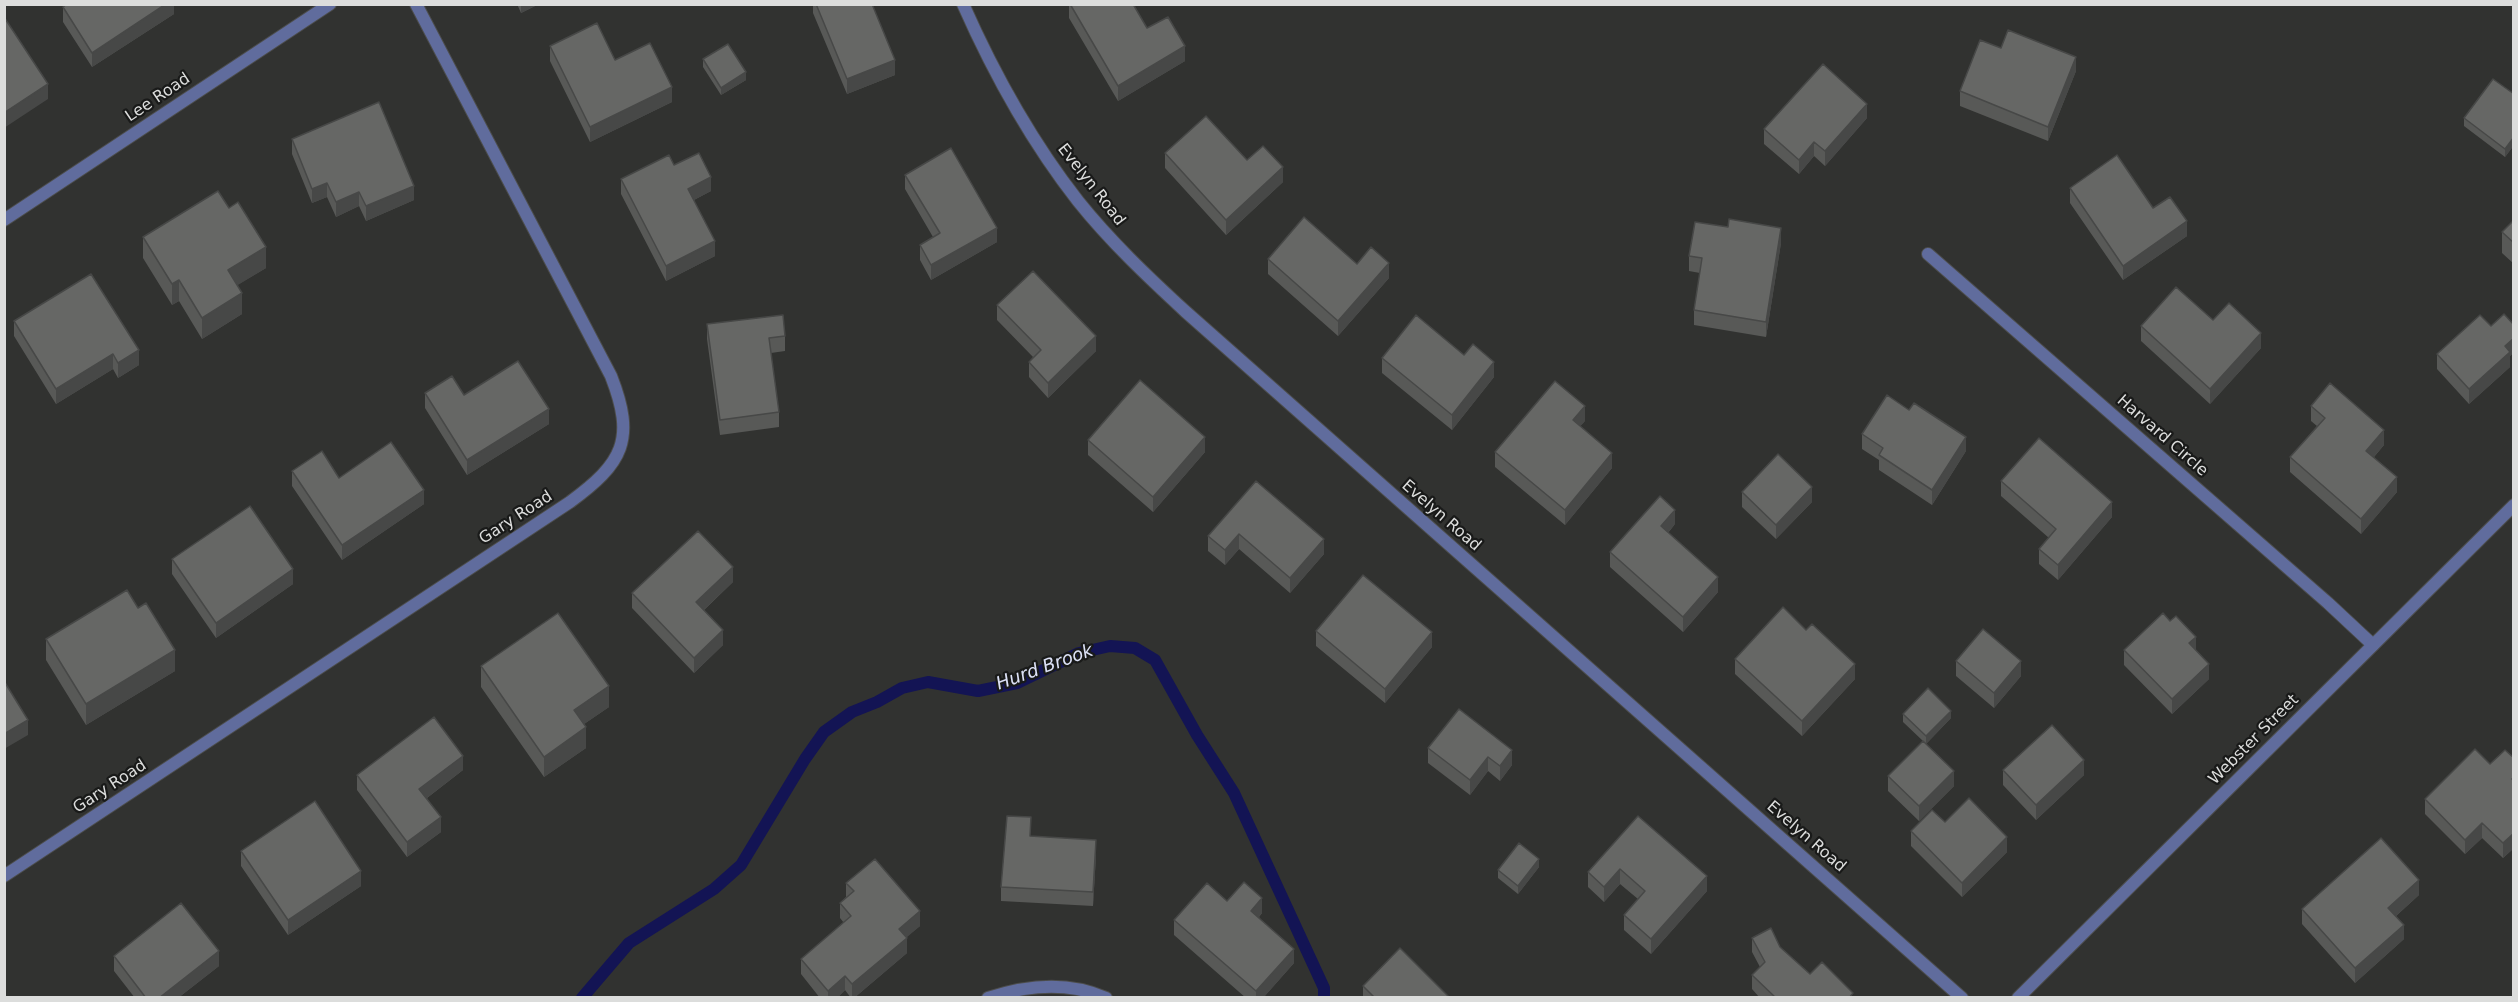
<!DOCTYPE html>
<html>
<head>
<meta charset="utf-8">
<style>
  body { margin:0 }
  #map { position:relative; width:2518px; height:1002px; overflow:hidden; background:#313230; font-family:"DejaVu Sans",sans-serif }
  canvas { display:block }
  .frame { position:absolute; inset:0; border:6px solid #dcdddc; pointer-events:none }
</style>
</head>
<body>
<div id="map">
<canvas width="2518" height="1002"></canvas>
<div class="frame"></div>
</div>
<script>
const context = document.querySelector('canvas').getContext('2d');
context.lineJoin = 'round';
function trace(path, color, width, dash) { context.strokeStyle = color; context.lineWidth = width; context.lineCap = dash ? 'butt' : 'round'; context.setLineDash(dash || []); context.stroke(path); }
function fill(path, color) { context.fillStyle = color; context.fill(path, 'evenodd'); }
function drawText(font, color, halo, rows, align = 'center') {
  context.font = font + ' "DejaVu Sans",sans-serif'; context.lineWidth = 4.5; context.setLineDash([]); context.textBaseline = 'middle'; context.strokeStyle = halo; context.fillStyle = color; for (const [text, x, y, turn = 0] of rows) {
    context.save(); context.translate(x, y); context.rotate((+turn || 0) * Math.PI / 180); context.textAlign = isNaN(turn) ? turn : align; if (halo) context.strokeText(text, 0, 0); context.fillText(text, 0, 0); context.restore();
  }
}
trace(new Path2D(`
  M582 998 629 943 714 889 741 865 805 759 824 732 852 712 877 702 902 688 928 682 978 691 1017 683 1079 653 1110 646 1135 648 1155 660 1197 735 1234 793 1324 988V998`), '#131454', 12);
const minor = new Path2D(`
  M963 4C994 74 1031 141 1078 201 1110 241 1148 277 1186 312L1962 998
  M4 220 330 4
  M1928 254 2328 603 2373 645
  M4 876 570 502C623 463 636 440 611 376L416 4
  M988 998C1027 985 1068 981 1106 998`);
const tertiary = new Path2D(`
  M2018 998 2514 505`);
trace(minor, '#4c4d4c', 14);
trace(tertiary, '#4c4d4c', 14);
trace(minor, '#606c9d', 12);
trace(tertiary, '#606c9d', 12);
fill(new Path2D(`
  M174 4V14L92 67 63 22V7Z
  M517 4H539L521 13Z
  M813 4H872L895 75 847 94 813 13Z
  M1069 4H1133L1147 28 1185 61 1118 101 1069 18Z
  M550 46 615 60 672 102 590 142 550 61Z
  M2001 48 2076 71 2048 141 1960 106V91Z
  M703 59 746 80 721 95 703 67Z
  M2514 94V145L2505 157 2464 126V118Z
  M1867 118 1825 166 1814 156 1799 174 1764 144V129Z
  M292 139 414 200 366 221 359 206 336 217 327 197 312 203 292 154Z
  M1165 153 1247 160 1283 182 1226 235 1165 168Z
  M674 165 711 191 694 200 715 256 666 281 621 194V179Z
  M905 175 997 242 931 280 920 260V245L933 237 905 189Z
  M2070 188 2153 208 2187 236 2123 280 2070 203Z
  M2514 220V264L2502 253V232Z
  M1728 227 1781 243 1766 337 1694 325V310L1700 273 1689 271V256Z
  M143 237 266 268 237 285 242 314 202 339 179 301 172 305 143 258Z
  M1268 259 1357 264 1389 278 1338 336 1268 274Z
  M91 274 139 365 118 378 113 369 56 404 14 336V321Z
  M997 305 1096 351 1048 398 1029 377V362L1033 357 997 320Z
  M2213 320 2261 348 2210 404 2141 341V326Z
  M707 324 785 336V351L771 353 779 412V427L720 435 707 339Z
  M2514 325V352L2510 356V367L2469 404 2437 369V354L2491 326Z
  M1464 355 1494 377 1452 430 1382 373V358Z
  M425 393 464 395 549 424 467 475 425 408Z
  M2311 406 2384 445 2374 457 2397 492 2361 534 2290 472V457L2317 426 2311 421Z
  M1585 421 1580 426 1612 468 1565 525 1495 467V452Z
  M1862 434 1966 451 1932 505 1879 470V460L1862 449Z
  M1088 440 1205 452 1153 512 1088 455Z
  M292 471 339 478 424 504 342 560 292 486Z
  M1256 481 1324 554 1290 593 1239 549 1225 565 1208 551V536Z
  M2001 481 2112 517 2058 580 2039 564V549L2049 538 2001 496Z
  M1742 492 1812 502 1776 539 1742 507Z
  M1675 524 1668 533 1718 592 1683 632 1610 567V552Z
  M172 559 293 584 216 638 172 574Z
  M733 582 704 610 723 645 694 673 632 608V593Z
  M1806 630 1855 679 1802 736 1735 674V659Z
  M1316 631 1432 647 1385 703 1316 646Z
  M46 639 175 671 86 725 46 660Z
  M2124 650 2209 679 2172 714 2124 665Z
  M1956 661 2021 676 1994 708 1956 676Z
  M481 666 609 707 584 724 586 748 544 777 481 687Z
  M1903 714 1951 718 1926 744 1954 786 1919 821 1888 791V776L1923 741 1903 722Z
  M1428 748 1512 750V765L1500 781 1488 771 1470 795 1428 763Z
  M2514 758V848L2503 858 2482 838 2465 854 2425 814V799L2490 764Z
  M463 770 427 798 441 832 407 857 357 790V775Z
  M2003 770 2084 775 2036 820 2003 785Z
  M1638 816 1707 891 1651 954 1624 930V915L1638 899 1620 884 1604 902 1588 887V872Z
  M1945 822 2007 852 1962 897 1911 846V831Z
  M1030 836 1096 855 1093 906 1001 901V887Z
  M241 851 361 886 288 935 241 866Z
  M1539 867 1518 894 1498 878V870Z
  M846 883 920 926 906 937 907 953 854 998H851L845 990 837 998H820L801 974V959L844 923 840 918V903L846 897Z
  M2419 895 2396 916 2404 939 2355 983 2302 924V909Z
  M1227 901 1262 913 1259 917 1294 963 1263 998H1246L1174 935V920Z
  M1752 938 1780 947 1810 974 1853 998H1760L1752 989V975L1760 967 1752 952Z
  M114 956 219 966 178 998H135L114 971Z
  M1363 986 1450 998H1363Z`), '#585957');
fill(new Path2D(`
  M166 4H174V14L92 67V53Z
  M521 4H539L521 13Z
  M1185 46V61L1118 101V86Z
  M2076 57V71L2048 141V127Z
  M895 60V75L847 94V79Z
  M746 72V80L721 95V88Z
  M48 84V99L4 128V113Z
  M672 87V102L590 142V127Z
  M1867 104V118L1825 166V151Z
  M2514 137V145L2505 157V149Z
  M1814 142V156L1799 174V160Z
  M1283 167V182L1226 235V220Z
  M711 177V191L688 203V189Z
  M327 183V197L312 203V189Z
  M414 186V200L366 221V206Z
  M359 192V206L336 217V202Z
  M2187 221V236L2123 280V266Z
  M997 228V242L931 280V265Z
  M1781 228V243L1766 337V322Z
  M715 241V256L666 281V266Z
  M266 247V268L228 291V270Z
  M1389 263V278L1338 336V321Z
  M179 280V301L172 305V284Z
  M242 293V314L202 339V318Z
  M2261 333V348L2210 404V389Z
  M1096 336V351L1048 398V383Z
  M2514 338V352L2510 356V367L2469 404V389L2505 346Z
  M139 350V365L118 378V363Z
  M113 354V369L56 404V389Z
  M1494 362V377L1452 430V415Z
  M1585 406V421L1573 435V420Z
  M549 409V424L467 475V460Z
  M2384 430V445L2366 466V451Z
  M1205 437V452L1153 512V497Z
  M1966 437V451L1932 505V490Z
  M1612 453V468L1565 525V510Z
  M2397 477V492L2361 534V519Z
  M1812 487V502L1776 539V525Z
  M424 490V504L342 560V545Z
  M2112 502V517L2058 580V565Z
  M1675 510V524L1661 541V526Z
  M1239 534V549L1225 565V550Z
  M1324 539V554L1290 593V578Z
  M733 567V582L696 617V602Z
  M293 569V584L216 638V623Z
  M1718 577V592L1683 632V617Z
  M723 630V645L694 673V658Z
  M1432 632V647L1385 703V689Z
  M2196 637V652L2189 643Z
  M175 650V671L86 725V704Z
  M2021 661V676L1994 708V693Z
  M1855 664V679L1802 736V721Z
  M2209 664V679L2172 714V699Z
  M609 686V707L574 731V710Z
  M1951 711V718L1926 744V736Z
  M28 720V735L4 749V734Z
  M586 727V748L544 777V757Z
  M1512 750V765L1500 781V766Z
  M463 756V770L419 804V789Z
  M1488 757V771L1470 795V780Z
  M2084 760V775L2036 820V805Z
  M1954 771V786L1919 821V806Z
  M441 817V832L407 857V842Z
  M2482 823V838L2465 854V840Z
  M2514 833V848L2503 858V843Z
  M2007 837V852L1962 897V883Z
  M1096 840V855L1093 906V892Z
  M1539 859V867L1518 894V886Z
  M1620 869V884L1604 902V887Z
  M361 871V886L288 935V920Z
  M1707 876V891L1651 954V939Z
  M2419 880V895L2388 923V908Z
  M1262 898V913L1251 926V911Z
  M920 911V926L899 944V929Z
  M2404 925V939L2355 983V968Z
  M907 938V953L854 998H852V984Z
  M1294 949V963L1263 998H1256V991Z
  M219 951V966L178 998H159Z
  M845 976V990L837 998H828V991Z`), '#474847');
const building = new Path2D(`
  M67 4H166L92 53 63 7Z
  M816 4H872L895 60 847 79Z
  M1070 4H1133L1147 28 1168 17 1185 46 1118 86Z
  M4 17 48 84 4 113Z
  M597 23 615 60 650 43 672 87 590 127 550 46Z
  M2008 30 2076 57 2048 127 1960 91 1980 40 2001 48Z
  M728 44 746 72 721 88 703 59Z
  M1823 64 1867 104 1825 151 1814 142 1799 160 1764 129Z
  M2493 79 2514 94V137L2505 149 2464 118Z
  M379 102 414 186 366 206 359 192 336 202 327 183 312 189 292 139Z
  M1206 116 1247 160 1263 146 1283 167 1226 220 1165 153Z
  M951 148 997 228 931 265 920 245 940 233 905 175Z
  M699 153 711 177 688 189 715 241 666 266 621 179 669 155 674 165Z
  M2117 155 2153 208 2170 197 2187 221 2123 266 2070 188Z
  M218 191 229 208 238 202 266 247 228 270 242 293 202 318 179 280 172 284 143 237Z
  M1304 217 1357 264 1371 247 1389 263 1338 321 1268 259Z
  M1729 219 1781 228 1766 322 1694 310 1702 258 1689 256 1695 222 1728 227Z
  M2514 220V243L2502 232Z
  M1033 271 1096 336 1048 383 1029 362 1041 350 997 305Z
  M91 274 139 350 118 363 113 354 56 389 14 321Z
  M2176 287 2213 320 2229 303 2261 333 2210 389 2141 326Z
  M2504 314 2514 325V338L2505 346 2510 352 2469 389 2437 354 2480 315 2491 326Z
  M783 315 785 336 769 338 779 412 720 420 707 324Z
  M1416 315 1464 355 1473 344 1494 362 1452 415 1382 358Z
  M518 361 549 409 467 460 425 393 452 376 464 395Z
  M1140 380 1205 437 1153 497 1088 440Z
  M1555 381 1585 406 1573 420 1612 453 1565 510 1495 452Z
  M2330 383 2384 430 2366 451 2397 477 2361 519 2290 457 2325 418 2311 406Z
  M1887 395 1909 410 1914 403 1966 437 1932 490 1879 455 1883 448 1862 434Z
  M2039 438 2112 502 2058 565 2039 549 2056 529 2001 481Z
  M391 442 424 490 342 545 292 471 322 451 339 478Z
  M1778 454 1812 487 1776 525 1742 492Z
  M1256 481 1324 539 1290 578 1239 534 1225 550 1208 536Z
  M1660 496 1675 510 1661 526 1718 577 1683 617 1610 552Z
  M250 506 293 569 216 623 172 559Z
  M698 531 733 567 696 602 723 630 694 658 632 593Z
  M1363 575 1432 632 1385 689 1316 631Z
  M127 590 138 608 146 603 175 650 86 704 46 639Z
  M1783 607 1806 630 1812 624 1855 664 1802 721 1735 659Z
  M558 613 609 686 574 710 586 727 544 757 481 666Z
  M2163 613 2170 621 2176 616 2196 637 2189 643 2209 664 2172 699 2124 650Z
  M1983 629 2021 661 1994 693 1956 661Z
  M4 681 28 720 4 734Z
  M1928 688 1951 711 1926 736 1903 714Z
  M1459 709 1512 750 1500 766 1488 757 1470 780 1428 748Z
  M434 717 463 756 419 789 441 817 407 842 357 775Z
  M2052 725 2084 760 2036 805 2003 770Z
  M1923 741 1954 771 1919 806 1888 776Z
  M2475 749 2490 764 2505 750 2514 758V777L2512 779 2514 780V833L2503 843 2482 823 2465 840 2425 799Z
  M1969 798 2007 837 1962 883 1911 831 1932 810 1945 822Z
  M315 801 361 871 288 920 241 851Z
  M1007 816 1031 817 1030 836 1096 840 1093 892 1001 887Z
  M1638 816 1707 876 1651 939 1624 915 1645 891 1620 869 1604 887 1588 872Z
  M2381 838 2419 880 2388 908 2404 925 2355 968 2302 909Z
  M1519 843 1539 859 1518 886 1498 870Z
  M875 859 920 911 899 929 907 938 852 984 845 976 828 991 801 959 851 916 840 903 854 891 846 883Z
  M1244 882 1262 898 1251 911 1294 949 1256 991 1174 920 1207 883 1227 901Z
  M181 903 219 951 159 998H146L114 956Z
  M1771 928 1780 947 1810 974 1822 962 1853 993 1849 998H1776L1752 975 1765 962 1752 938Z
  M1400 948 1450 998H1375L1363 986Z`);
fill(building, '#666765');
trace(building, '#474847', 1.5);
drawText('16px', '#dcdddc', '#191a19', [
  ["Lee Road",158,98,-34],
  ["Evelyn Road",1091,185,52],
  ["Harvard Circle",2162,436,41],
  ["Evelyn Road",1441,516,41],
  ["Gary Road",516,518,-33],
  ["Webster Street",2254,740,-45],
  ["Gary Road",110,787,-33],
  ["Evelyn Road",1806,837,41]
]);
drawText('italic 18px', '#dde2f7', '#191a19', [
  ["Hurd Brook",1045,668,-20]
]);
</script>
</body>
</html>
